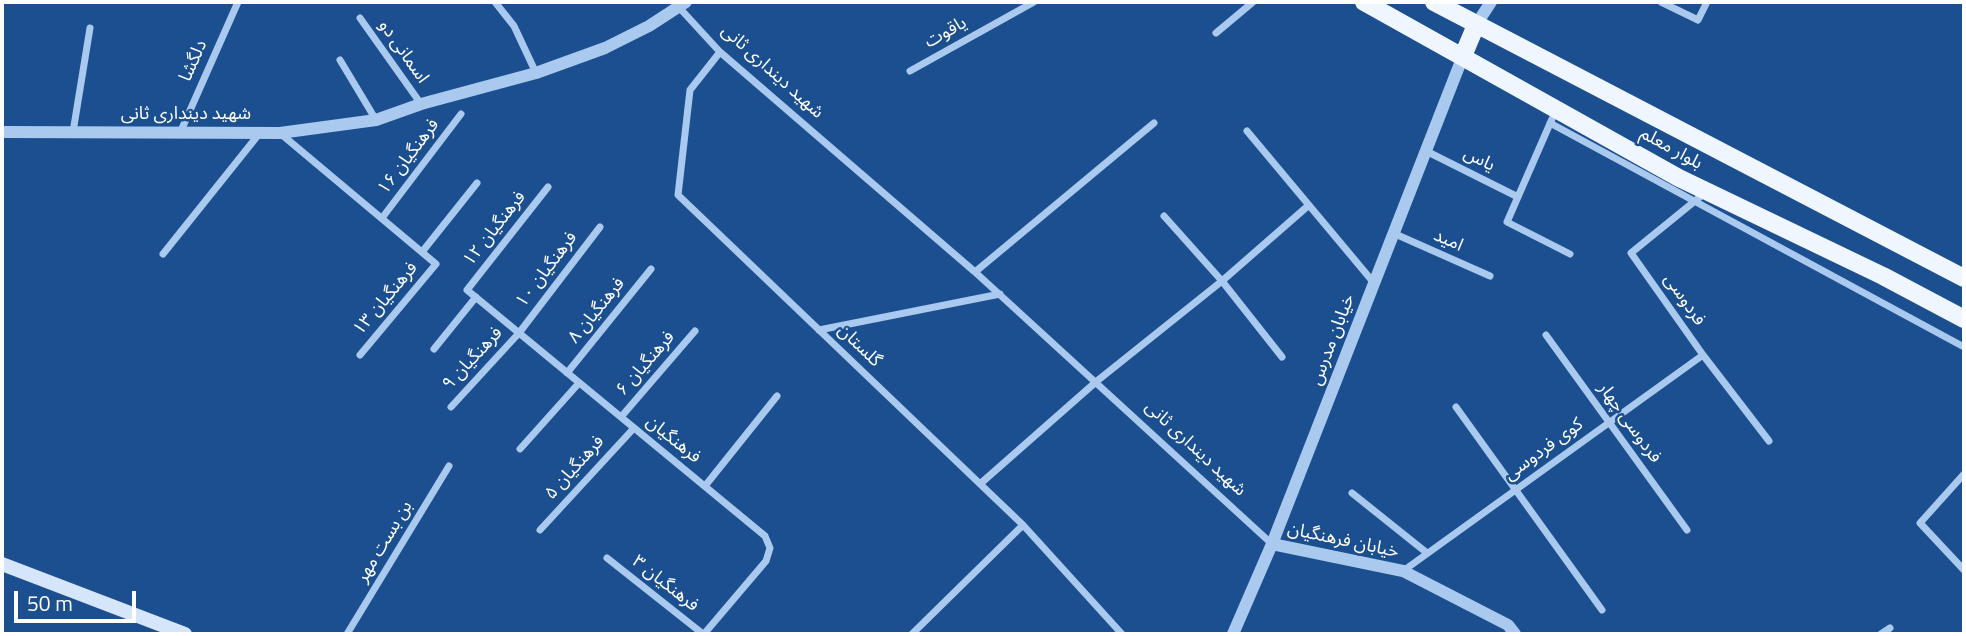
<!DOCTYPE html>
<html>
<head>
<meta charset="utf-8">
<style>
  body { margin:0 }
  #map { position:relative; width:1966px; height:636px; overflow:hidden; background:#1b4f8f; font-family:"Titillium Web",sans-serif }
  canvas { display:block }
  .frame { position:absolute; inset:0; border:4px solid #fff; pointer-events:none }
  .scale { position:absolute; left:14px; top:591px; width:122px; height:32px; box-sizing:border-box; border:4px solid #fff; border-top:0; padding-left:9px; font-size:21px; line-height:24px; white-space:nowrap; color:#fff; -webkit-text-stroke:5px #1b4f8f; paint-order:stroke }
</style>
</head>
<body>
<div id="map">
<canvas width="1966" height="636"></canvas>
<div class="frame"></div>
<div class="scale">50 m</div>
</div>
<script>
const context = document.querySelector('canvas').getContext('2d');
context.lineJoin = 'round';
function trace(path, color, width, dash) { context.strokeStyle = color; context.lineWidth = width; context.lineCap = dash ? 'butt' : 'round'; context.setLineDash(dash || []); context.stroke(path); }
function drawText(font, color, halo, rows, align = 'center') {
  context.font = font + ' "Titillium Web","Noto Sans Arabic",sans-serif'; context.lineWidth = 5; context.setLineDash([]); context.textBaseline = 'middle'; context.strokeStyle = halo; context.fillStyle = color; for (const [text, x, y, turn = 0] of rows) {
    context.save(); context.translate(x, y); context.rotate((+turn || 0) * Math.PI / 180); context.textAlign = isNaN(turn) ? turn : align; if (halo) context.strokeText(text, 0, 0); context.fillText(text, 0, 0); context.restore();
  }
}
trace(new Path2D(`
  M495 2 514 26 536 73
  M674 2 720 52 975 272 1272 544
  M1661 2 1698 20 1707 2
  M360 18 421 104
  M1216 33 1253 2
  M720 52 690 90 678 195 1023 525 1122 634
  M340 60 376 120
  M910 71 1034 2
  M1552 119 1507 222 1570 254
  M1550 123 1964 347
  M1247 131 1374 283
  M73 132 90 28
  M180 133 238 2
  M281 134 436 264 360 355
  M1426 151 1518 197
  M548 187 467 290 765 536 770 548 766 561 704 634
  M1706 192 1631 253 1703 355 1769 441
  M1164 216 1222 281 1282 357
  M382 218 461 114
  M1393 233 1490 276
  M422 252 477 183
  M163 254 259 134
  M975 272 1154 123
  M819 330 1000 294
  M1546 335 1687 530
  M434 349 476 297
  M567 373 651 269
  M451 407 519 333 600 227
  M1456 407 1602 610
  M621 417 695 331
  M520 449 579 383
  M1964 474 1920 523 1964 570
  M980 484 1097 381 1222 281 1309 205
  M705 486 777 396
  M1352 493 1427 553
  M540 530 634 428
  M607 558 703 634
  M1403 571 1703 355
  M347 634 449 466
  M912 634 1023 525
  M1881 634 1890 628`), '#a9c9ee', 7);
trace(new Path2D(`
  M1476 25 1491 2
  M2 132 280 133 376 120 421 104 536 73 605 48 649 26 686 2
  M1272 544 1403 571 1508 625 1515 634
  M1233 634 1272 544 1463 56`), '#a9c9ee', 12);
trace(new Path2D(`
  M2 564 185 634`), '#d6e6fa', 14);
trace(new Path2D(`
  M1364 2 1679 178 1883 276 1964 319
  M1434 2 1964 278
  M1463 56 1476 25`), '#f0f6ff', 18);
drawText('18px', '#fff', '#1b4f8f', [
  ["یاقوت",946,33,-29],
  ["اسمانی دو",403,52,55],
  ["دلگشا",194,61,-66],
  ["شهید دینداری ثانی",772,72,42],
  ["شهید دینداری ثانی",186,115],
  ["بلوار معلم",1671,149,29],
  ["فرهنگیان ۱۶",409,157,-53],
  ["یاس",1479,160,26],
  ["فرهنگیان ۱۲",495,229,-52],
  ["امید",1448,241,24],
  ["فرهنگیان ۱۰",547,270,-53],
  ["فرهنگیان ۱۳",386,299,-50],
  ["فردوسی",1684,300,55],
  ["فرهنگیان ۸",597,311,-51],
  ["خیابان مدرس",1333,340,-69],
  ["گلستان",859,346,44],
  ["فرهنگیان ۹",473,359,-47],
  ["فرهنگیان ۶",646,364,-49],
  ["فردوسی چهار",1629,423,54],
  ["فرهنگیان",673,440,39],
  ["شهید دینداری ثانی",1195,449,43],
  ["کوی فردوسی",1544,450,-36],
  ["فرهنگیان ۵",575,468,-48],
  ["خیابان فرهنگیان",1343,541,12],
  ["بن بست مهر",385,542,-59],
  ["فرهنگیان ۳",665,584,38]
]);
</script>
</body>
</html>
